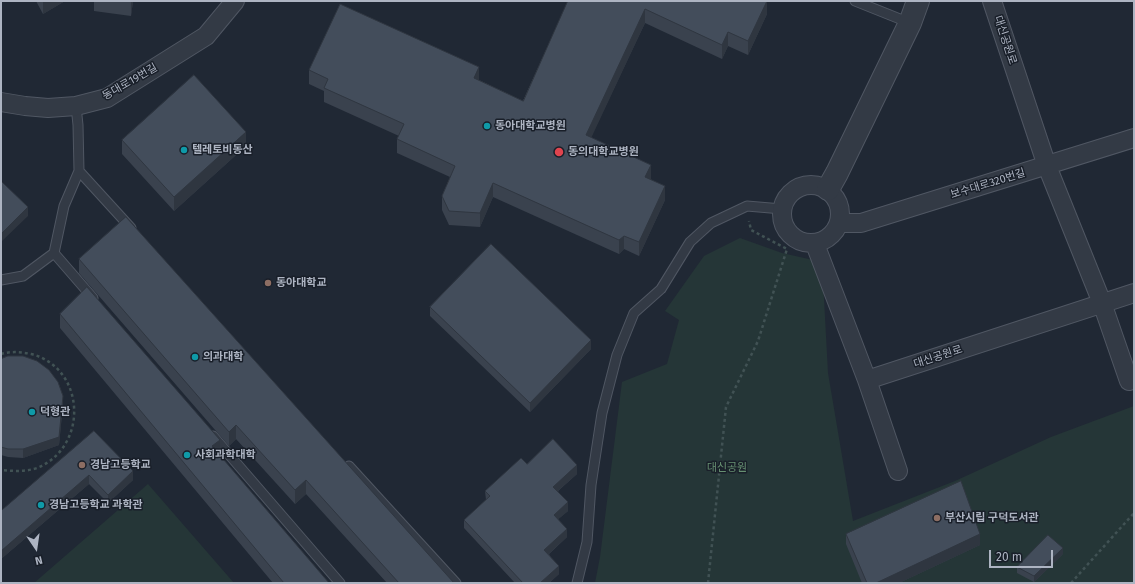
<!DOCTYPE html>
<html>
<head>
<meta charset="utf-8">
<style>
  body { margin:0 }
  #map { position:relative; width:1135px; height:584px; overflow:hidden; background:#202834; font-family:"Fira Sans",sans-serif }
  canvas { display:block }
  .frame { position:absolute; inset:0; border:2px solid #adb4c2; pointer-events:none }
  .north { position:absolute; left:16px; top:528px; width:40px; height:40px; -webkit-text-stroke:3px #191f29; paint-order:stroke; rotate:167deg; font-size:11px; font-weight:700; line-height:16px; text-align:center; color:#adb4c2 }
  .north::after { content:''; display:block; margin:auto; width:14px; height:18px; background:#adb4c2; clip-path:polygon(50% 0,100% 100%,50% 72%,0 100%) }
  .scale { position:absolute; left:989px; top:550px; width:64px; height:18px; box-sizing:border-box; border:2px solid #adb4c2; border-top:0; padding-left:5px; font-size:12px; line-height:14px; white-space:nowrap; color:#adb4c2; -webkit-text-stroke:3px #191f29; paint-order:stroke }
</style>
</head>
<body>
<div id="map">
<canvas width="1135" height="584"></canvas>
<div class="frame"></div>
<div class="north">N</div>
<div class="scale">20 m</div>
</div>
<script>
const context = document.querySelector('canvas').getContext('2d');
context.lineJoin = 'round';
function fill(path, color) { context.fillStyle = color; context.fill(path, 'evenodd'); }
function trace(path, color, width, dash) { context.strokeStyle = color; context.lineWidth = width; context.lineCap = dash ? 'butt' : 'round'; context.setLineDash(dash || []); context.stroke(path); }
function drawText(font, color, halo, rows, align = 'center') {
  context.font = font + ' "Fira Sans","Noto Sans KR",sans-serif'; context.lineWidth = 3; context.setLineDash([]); context.textBaseline = 'middle'; context.strokeStyle = halo; context.fillStyle = color; for (const [text, x, y, turn = 0] of rows) {
    context.save(); context.translate(x, y); context.rotate((+turn || 0) * Math.PI / 180); context.textAlign = isNaN(turn) ? turn : align; if (halo) context.strokeText(text, 0, 0); context.fillText(text, 0, 0); context.restore();
  }
}
fill(new Path2D(`
  M740 238 782 253 822 262 828 373 853 521 955 481 1051 437 1134 406V583H595L600 557 622 382 667 364 679 320 665 311 704 256Z
  M148 484 234 583H34Z`), '#253637');
const service = new Path2D(`
  M855 1 910 23
  M76 106 78 125 79 171 64 206 54 253 93 298
  M79 171 131 228
  M1 280 23 276 54 253
  M213 436 340 583
  M349 466 456 583
  M577 583 587 542 591 485 602 413 617 355 634 313 661 289 690 242 711 223 747 206 782 209`);
const minor = new Path2D(`
  M992 1 1047 166 1102 303 1129 381
  M1 102 25 106 48 108 76 106 107 98 206 36 235 1
  M782 214a29 29 0 1 1 58 0a29 29 0 1 1-58 0Z
  M840 223H861L1134 138
  M815 244 867 380
  M898 471 867 380 1134 293`);
const tertiary = new Path2D(`
  M828 189 837 173 910 23 918 1`);
trace(service, '#505763', 11);
trace(minor, '#505763', 20);
trace(tertiary, '#505763', 24);
trace(new Path2D(`
  M1 354C11 351 21 352 31 354 86 368 89 447 37 468 25 472 13 471 1 470
  M708 583 726 407 758 341 787 249 751 230 749 221
  M1071 583 1134 513`), '#415254', 2.5, [3, 3]);
trace(service, '#333a45', 9);
trace(minor, '#333a45', 18);
trace(tertiary, '#333a45', 22);
fill(new Path2D(`
  M36 1H65L43 14Z
  M94 1H133L131 16 94 11Z
  M568 1H767V14L748 55 728 46 722 59 645 23 591 137 650 179 665 200 639 256 624 249 619 254 493 197 480 227 449 225 442 210V196L450 177 397 153V139L399 136 324 102V91L309 84V70L479 80 523 101Z
  M122 140 246 146 174 211 122 154Z
  M79 259 454 583H387L306 494 295 504 236 439 229 446 79 273Z
  M430 307 591 349 530 412 430 316Z
  M60 314 220 454H219L329 583H273L60 328Z
  M1 359 63 404 59 445 23 458 8 457 1 455Z
  M94 431 133 480 108 503 89 484 1 559Z
  M527 464 577 474 558 491 568 511 558 519 567 537 549 554 559 574 549 583H515L464 528V520L486 500 485 491Z
  M846 534 980 545 899 583H862L846 544Z
  M1063 554 1034 582 1017 573V567Z`), '#3a424e');
fill(new Path2D(`
  M43 1H65L43 14Z
  M131 1H133L131 16Z
  M767 1V14L748 55V41Z
  M645 9V23L586 149V135Z
  M728 32V46L722 59V45Z
  M479 67V81L474 78Z
  M246 132V146L174 211V197Z
  M651 165V179L645 191V177Z
  M493 183V197L480 227V213Z
  M665 186V200L639 256V242Z
  M28 207V216L1 242V234Z
  M624 236V249L619 254V240Z
  M591 340V349L530 412V403Z
  M63 396V404L59 445 23 458V449Z
  M236 425V439L229 446V432Z
  M220 440V454L212 460V446Z
  M577 465V474L553 495V487Z
  M133 471V480L108 503V495Z
  M89 475V484L1 559V551Z
  M306 480V494L295 504V490Z
  M568 502V511L554 523V515Z
  M567 529V537L544 558V550Z
  M980 534V545L899 583H876Z
  M1063 548V554L1034 582V576Z
  M559 566V574L549 583H540Z`), '#2f3640');
const building = new Path2D(`
  M568 1H767L748 41 728 32 722 45 645 9 586 135 651 165 645 177 665 186 639 242 624 236 619 240 493 183 480 213 449 211 442 196 455 166 397 139 404 124 324 88 328 79 309 70 340 4 479 67 474 78 523 101Z
  M194 75 246 132 174 197 122 140Z
  M1 181 28 207 1 234Z
  M126 217 454 583H399L306 480 295 490 236 425 229 432 79 259Z
  M491 244 591 340 530 403 430 307Z
  M87 287 220 440 212 446 329 583H284L60 314Z
  M8 356H23L37 361 49 370 58 382 63 396 59 437 23 449H8L1 447V359Z
  M94 431 133 471 108 495 89 475 1 551V511Z
  M553 439 577 465 553 487 568 502 554 515 567 529 544 550 559 566 540 583H523L464 520 490 496 485 491 521 458 527 464Z
  M961 481 980 534 876 583H867L846 534Z
  M1048 535 1063 548 1034 576 1017 567Z`);
fill(building, '#434d5b');
trace(building, '#2f3640', 1);
for (const [x, y, r, color] of [
  [487,126,4,"#0f9aa8"],
  [184,150,4,"#0f9aa8"],
  [559,152,5,"#e0444e"],
  [268,283,4,"#8d6e63"],
  [195,357,4,"#0f9aa8"],
  [32,412,4,"#0f9aa8"],
  [187,455,4,"#0f9aa8"],
  [82,465,4,"#8d6e63"],
  [41,505,4,"#0f9aa8"],
  [937,518,4,"#8d6e63"]
]) { const dot = new Path2D(); dot.arc(x, y, r, 0, 2 * Math.PI); context.fillStyle = color; context.fill(dot); trace(dot, '#191f29', 1.5); }
drawText('11px', '#adb4c2', '#191f29', [
  ["대신공원로",1005,40,72],
  ["동대로19번길",130,82,-30],
  ["보수대로320번길",988,184,-17],
  ["대신공원로",938,357,-18]
]);
drawText('bold 11px', '#adb4c2', '#191f29', [
  ["동아대학교병원",495,126],
  ["텔레토비동산",192,150],
  ["동의대학교병원",568,152],
  ["동아대학교",276,283],
  ["의과대학",203,357],
  ["덕형관",40,412],
  ["사회과학대학",195,455],
  ["경남고등학교",90,465],
  ["경남고등학교 과학관",49,505],
  ["부산시립 구덕도서관",945,518]
], 'left');
drawText('11px', '#669071', '#191f29', [
  ["대신공원",727,468]
]);
</script>
</body>
</html>
